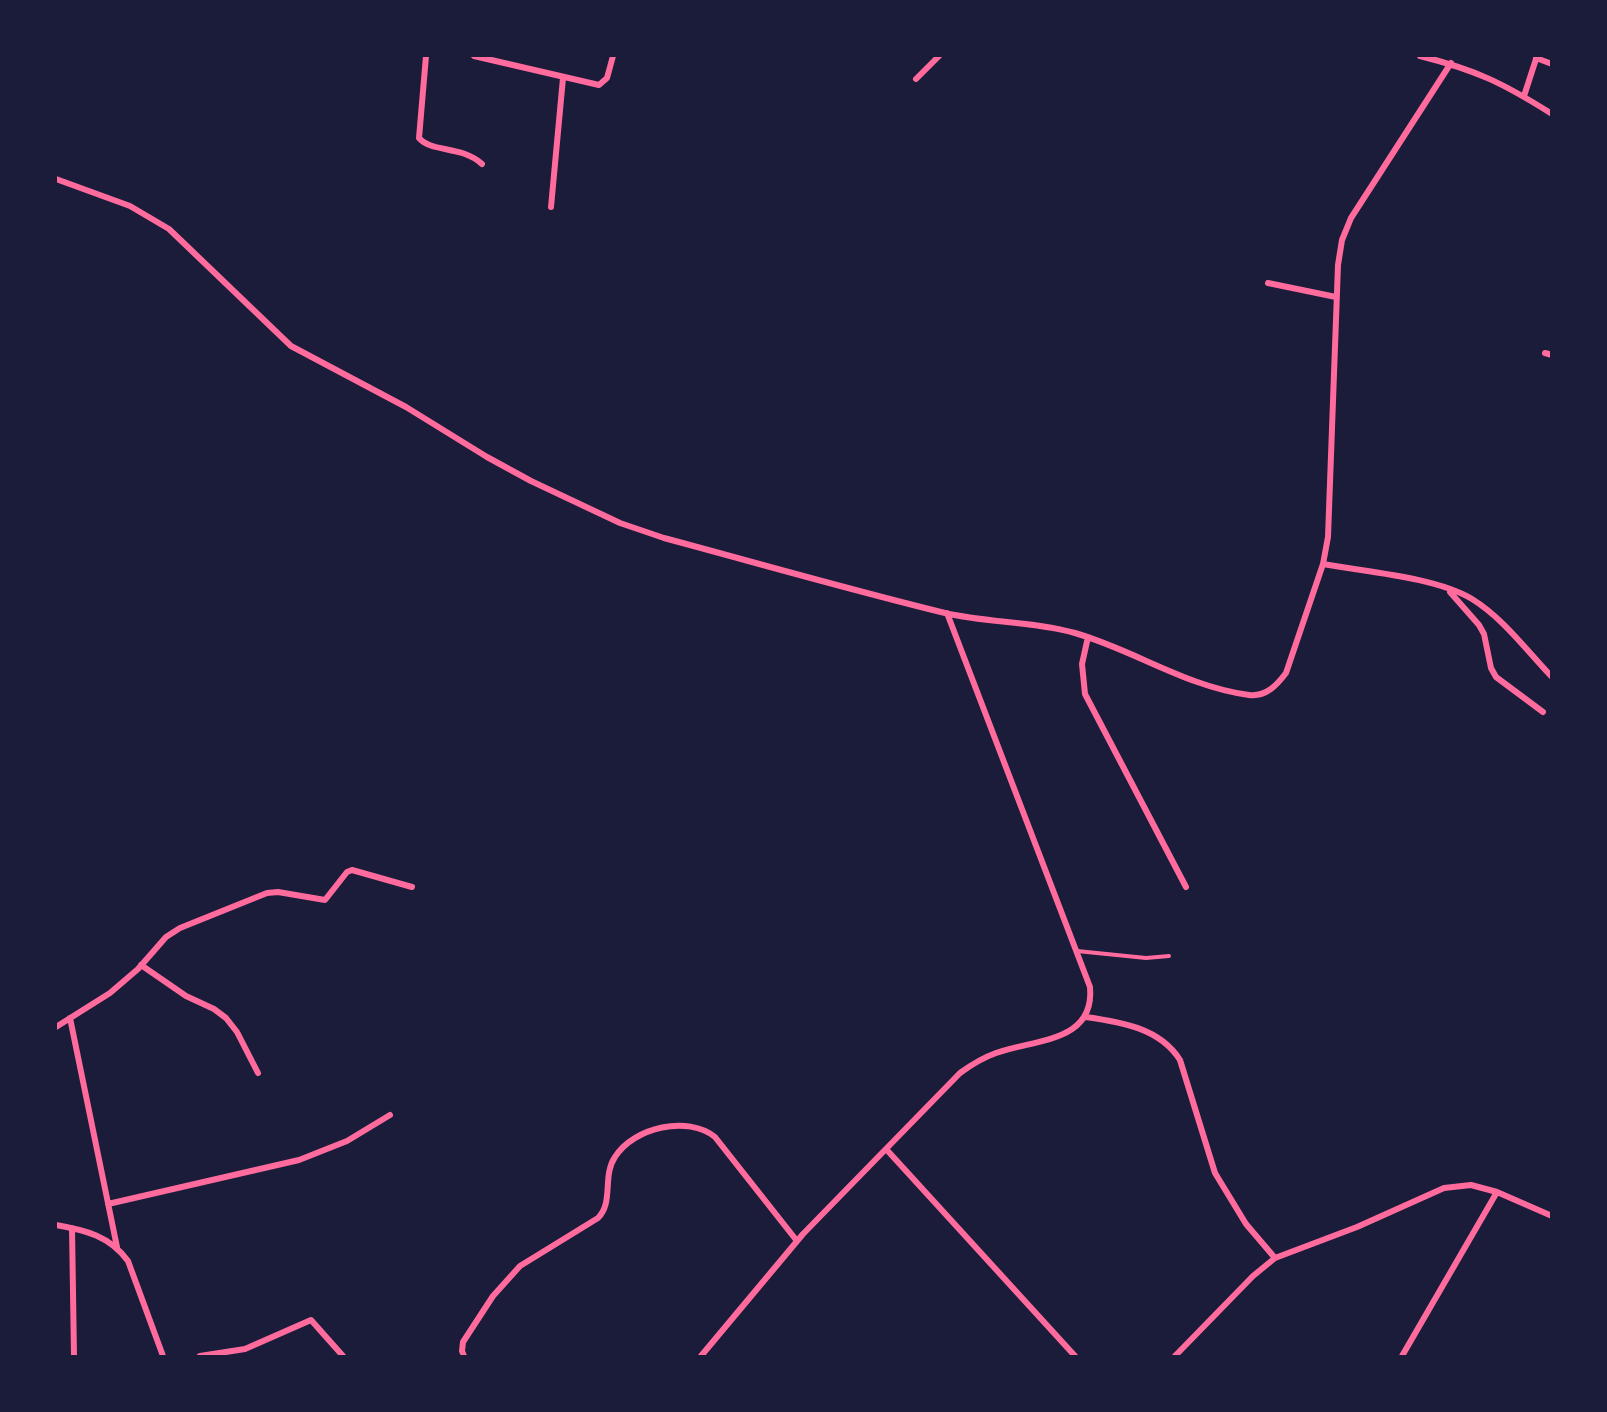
<!DOCTYPE html>
<html>
<head>
<meta charset="utf-8">
<style>
  body { margin:0 }
  #map { position:relative; width:1607px; height:1412px; overflow:hidden; background:#1b1b3a; font-family:Lato,sans-serif }
  canvas { display:block }
  .frame { position:absolute; inset:0; border:57px solid #1b1b3a; pointer-events:none }
</style>
</head>
<body>
<div id="map">
<canvas width="1607" height="1412"></canvas>
<div class="frame"></div>
</div>
<script>
const context = document.querySelector('canvas').getContext('2d');
context.lineJoin = 'round';
function trace(path, color, width, dash) { context.strokeStyle = color; context.lineWidth = width; context.lineCap = dash ? 'butt' : 'round'; context.setLineDash(dash || []); context.stroke(path); }
trace(new Path2D(`
  M1077 951 1146 958 1169 956`), '#ff6b9d', 4);
trace(new Path2D(`
  M426 56 419 138C432 153 461 145 482 164
  M474 56 599 85 607 78 613 56
  M1420 56C1476 70 1503 83 1552 114
  M1536 58 1552 64
  M916 79 939 56
  M1524 96 1537 56
  M56 179 130 206 169 229 291 346 406 407 487 457 531 481 620 523 664 538C757 563 851 590 945 613 987 623 1033 621 1075 633 1134 650 1187 687 1249 695 1266 697 1277 685 1286 673L1323 564 1328 537 1338 265 1342 240 1351 218 1451 63
  M551 207 563 78
  M1268 283 1336 297
  M1545 353 1552 355
  M1323 564C1366 572 1435 577 1472 599 1503 618 1527 651 1552 677
  M1450 592 1479 625 1484 634 1491 668 1496 677 1543 712
  M1088 637 1082 664 1085 694 1186 887
  M141 965 186 996 214 1009 226 1018 237 1032 258 1073
  M1086 1017C1121 1022 1160 1028 1180 1060L1215 1173 1246 1224 1275 1258
  M70 1018 117 1247
  M56 1027 110 993 138 969 166 937 180 928 267 893 278 892 325 900 347 872 352 870 412 887
  M886 1149 1075 1356
  M108 1204 299 1160 347 1141 390 1115
  M56 1225C85 1230 110 1236 128 1261L163 1356
  M72 1228 74 1356
  M200 1356 245 1349 311 1320 343 1356
  M464 1356 462 1351 463 1342 493 1296 520 1266 598 1218C614 1202 602 1176 615 1157 634 1127 688 1115 715 1137L797 1241
  M701 1356 803 1234 960 1073C971 1065 982 1058 996 1053 1034 1039 1095 1043 1090 987L947 613
  M1175 1356 1253 1276 1275 1258 1357 1227 1444 1188 1471 1185 1497 1192 1552 1216
  M1402 1356 1497 1192`), '#ff6b9d', 6);
</script>
</body>
</html>
